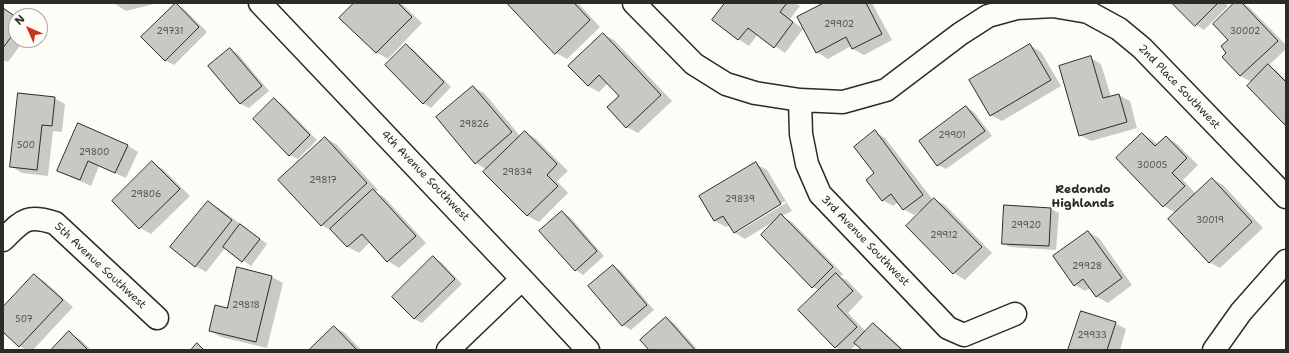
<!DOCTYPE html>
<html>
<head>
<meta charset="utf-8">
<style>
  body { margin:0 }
  #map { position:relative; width:1289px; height:353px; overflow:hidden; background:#fdfcf7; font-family:"Shantell Sans",sans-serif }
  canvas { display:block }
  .frame { position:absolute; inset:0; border:4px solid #2b2b2b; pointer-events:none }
  .north { position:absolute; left:8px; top:8px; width:40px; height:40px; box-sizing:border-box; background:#fdfcf7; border:1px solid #a9a8a5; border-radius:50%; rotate:315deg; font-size:11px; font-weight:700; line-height:16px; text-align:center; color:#2b2b2b }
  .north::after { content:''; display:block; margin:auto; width:14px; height:18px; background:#c8321e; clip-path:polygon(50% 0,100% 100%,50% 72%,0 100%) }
</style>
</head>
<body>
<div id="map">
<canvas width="1289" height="353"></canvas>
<div class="frame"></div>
<div class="north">N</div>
</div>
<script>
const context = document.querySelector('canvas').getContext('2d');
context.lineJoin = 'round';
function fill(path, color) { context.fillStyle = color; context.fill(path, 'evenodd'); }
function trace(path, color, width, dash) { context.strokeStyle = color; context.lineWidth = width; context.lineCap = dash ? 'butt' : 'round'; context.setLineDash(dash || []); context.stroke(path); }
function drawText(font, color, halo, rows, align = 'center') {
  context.font = font + ' "Shantell Sans",sans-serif'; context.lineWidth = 3.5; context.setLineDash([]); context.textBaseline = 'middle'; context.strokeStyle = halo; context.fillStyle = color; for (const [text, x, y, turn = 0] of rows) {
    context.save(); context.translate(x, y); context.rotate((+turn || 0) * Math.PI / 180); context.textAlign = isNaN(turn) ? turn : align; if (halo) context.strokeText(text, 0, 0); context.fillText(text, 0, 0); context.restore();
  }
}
fill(new Path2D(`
  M115 3H158L126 11 115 4Z
  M355 3H401L422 23 388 59 377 53 341 18Z
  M508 3H578L600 27 567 59 556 53Z
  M726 3H795L800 6 790 19 803 29 785 53 758 34 749 46 738 39Z
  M826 3H872L892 40 864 55 853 49 851 46 828 59 817 52Z
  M1174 3H1225L1228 6 1204 30 1196 25Z
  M1236 3H1243L1249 7 1286 45V49L1268 66 1276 70 1286 80V124L1252 82 1240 76 1228 53Z
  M176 4 184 9 207 32 174 65 166 61 143 37Z
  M3 8 16 17V40H24L8 62 3 60Z
  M603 34 614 40 672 101 638 133 627 127 620 96 608 83 599 92 588 86Z
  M406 45 414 50 451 87 431 108 423 103Z
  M1030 45 1041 52 1061 86 1002 121 991 115Z
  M230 49 238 54 269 91 249 108 241 104 210 67Z
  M1091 58 1101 64 1111 97 1119 95 1130 101 1137 128 1091 141 1080 135Z
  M473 87 484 93 521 137 525 132 536 139 568 171 557 181 568 193 539 222 528 216 485 172 487 170 476 163Z
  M54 98 65 104 62 132 53 131 48 176 22 173 11 166Z
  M274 100 282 104 317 140 298 159 290 155Z
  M966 107 974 112 992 136 946 169 938 165Z
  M875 132 885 138 933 200 934 199 945 205 992 253 965 280 954 273 907 226 922 211 921 210 914 215 903 209 898 202 893 206 882 200 876 174Z
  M1142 134 1153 140 1158 145 1166 137 1177 144 1198 165 1183 180 1196 194 1212 179 1223 185 1263 228 1220 268 1209 262 1176 213 1164 206Z
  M325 138 336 144 378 190 375 192 384 197 426 243 399 268 388 261 370 242 359 253 348 247 333 230 332 231 321 225Z
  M127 145 138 152 126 178 99 166 91 186 69 176 58 170Z
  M152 163 163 169 190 196 151 234 140 228Z
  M756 164 767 170 792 211 782 216 792 222 843 274 840 277 847 280 863 297 848 313 866 332 873 324 881 329 904 350H863L857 344 850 350H840L836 347 799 310 819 290 813 287 776 220 745 239 734 232 730 225 726 227 715 221 701 197ZM785 201 786 203 738 232V229Z
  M208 202 219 208 267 244 251 266 225 248 206 272 195 266Z
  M1051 209 1059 213 1056 250 1010 247 1003 243Z
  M562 212 570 217 604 256 583 275 576 270Z
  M1088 232 1099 238 1132 285 1108 303 1097 297 1090 288 1085 291 1075 285Z
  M433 258 441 262 462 284 422 323 414 319 393 297Z
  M613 266 621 271 654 310 631 330 623 325Z
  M35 275 45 282 73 307 33 350H26L20 346 3 331V309Z
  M272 277 283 283 267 348 221 337 210 331 227 309Z
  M666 318 674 323 698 350H651Z
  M1115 323 1126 329 1120 350H1069Z
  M334 327 345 333 361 350H311Z
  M69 333 80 339 91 350H52Z`), '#0003');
const building = new Path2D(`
  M176 3 199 27 165 61 141 37Z
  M354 3H398L412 17 376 53 339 18Z
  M507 3H574L590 20 555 54Z
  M725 3H787L780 12 793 22 774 48 748 28 738 40 712 20Z
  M824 3H866L882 34 852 49 846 37 816 53 797 17Z
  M1172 3H1218L1195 26Z
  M1234 3H1242L1278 41 1240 76 1222 57 1226 53 1221 46 1228 40 1213 24Z
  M3 8 16 17V30L3 48Z
  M603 33 661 95 626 128 607 107 619 96 599 75 588 86 568 66Z
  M406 44 444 82 423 104 385 65Z
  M1030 44 1051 80 990 116 969 80Z
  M230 48 262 86 240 104 208 66Z
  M1091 56 1103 98 1119 94 1127 122 1079 136 1059 66Z
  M1268 64 1286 82V126L1247 86Z
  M473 86 512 132 475 164 436 117Z
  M18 93 55 97 52 126 42 125 37 170 10 167Z
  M274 98 310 135 289 156 253 119Z
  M966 106 985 131 937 166 919 141Z
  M78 123 128 145 115 173 88 161 80 180 57 171Z
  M875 130 923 195 903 210 891 194 882 201 866 180 874 173 854 147Z
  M525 131 557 164 547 175 558 186 527 216 483 172Z
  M1142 133 1155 146 1166 136 1187 158 1172 173 1185 186 1163 207 1116 158Z
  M325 137 367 183 321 226 278 180Z
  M152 161 180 189 139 229 112 201Z
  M756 162 781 204 734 233 723 216 714 221 699 196Z
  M1212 178 1252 222 1209 263 1168 219Z
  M373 189 416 236 387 262 362 234 347 247 330 229Z
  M934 198 982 247 953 274 906 226Z
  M208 201 232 220 195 267 170 247Z
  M1004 205 1051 208 1049 246 1002 244Z
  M562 211 597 251 575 271 539 231Z
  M781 214 833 267 812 288 761 235Z
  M240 224 260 239 242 262 223 247Z
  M1088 231 1122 278 1096 297 1083 279 1074 286 1053 256Z
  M433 256 455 279 414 319 392 297Z
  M613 265 647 305 622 326 588 286Z
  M237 267 272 276 256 342 209 331 215 305 227 308Z
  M836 273 853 291 837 306 857 327 835 348 798 310Z
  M34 274 63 300 19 347 3 332V307Z
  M1081 311 1116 322 1107 350H1068Z
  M666 317 695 350H649L640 340Z
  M873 323 902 350H862L854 343Z
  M334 326 357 350H309Z
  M69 331 88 350H51Z
  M197 343 204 350H191Z`);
fill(building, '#c9c8c4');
trace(building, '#2b2b2b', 1);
const minor = new Path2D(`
  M260 3 522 279 588 350
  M634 3 694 64 726 84 755 93 800 100 801 134 807 164 820 194 948 328 964 335 1015 314
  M800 100 843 102 886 90 960 34 988 16 1017 8 1053 6 1088 12 1119 29 1142 48 1286 197
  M3 240C23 220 26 214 55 223L157 318
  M448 350 522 279`);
const major = new Path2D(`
  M1214 350 1241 312 1286 261`);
trace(minor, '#2b2b2b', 25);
trace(major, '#2b2b2b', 25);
trace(minor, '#fdfcf7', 22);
trace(major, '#fdfcf7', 22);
drawText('9px', '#525251', null, [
  ["29902",839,25],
  ["29731",170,32],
  ["30002",1245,32],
  ["29826",474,125],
  ["29901",952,136],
  ["500",26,146],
  ["29800",94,153],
  ["30005",1152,166],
  ["29834",517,173],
  ["29817",323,181],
  ["29806",146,195],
  ["29839",740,200],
  ["30019",1210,221],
  ["29920",1026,226],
  ["29912",944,236],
  ["29928",1087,267],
  ["29818",246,306],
  ["507",24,320],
  ["29933",1092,336]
]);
drawText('11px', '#2b2b2b', '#fdfcf7', [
  ["2nd Place Southwest",1179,87,46],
  ["4th Avenue Southwest",425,176,46],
  ["3rd Avenue Southwest",865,241,46],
  ["5th Avenue Southwest",100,266,43]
]);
drawText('bold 12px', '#2b2b2b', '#fdfcf7', [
  ["Redondo",1083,190],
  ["Highlands",1083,204]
]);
</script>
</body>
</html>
